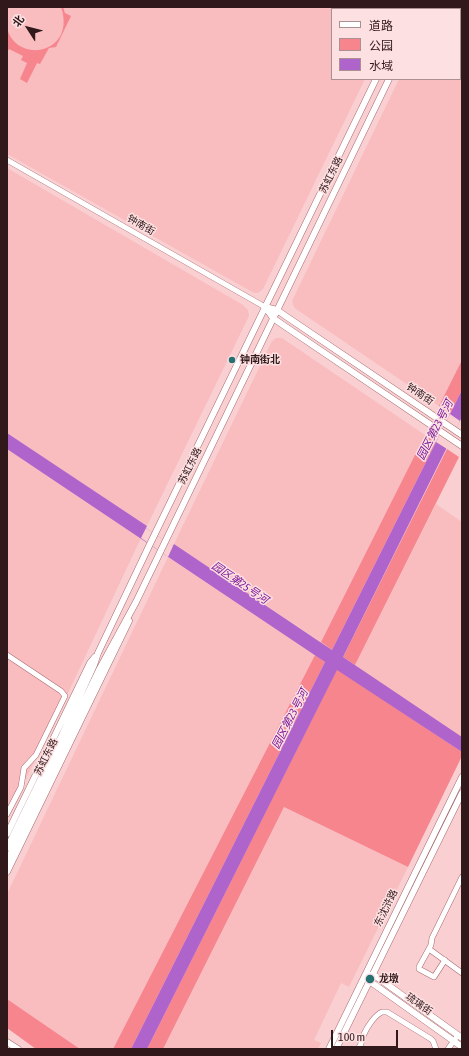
<!DOCTYPE html>
<html>
<head>
<meta charset="utf-8">
<style>
  body { margin:0 }
  #map { position:relative; width:469px; height:1056px; overflow:hidden; background:#f9cfd1; font-family:"Asap Condensed","Noto Sans SC",sans-serif }
  canvas { display:block }
  .frame { position:absolute; inset:0; border:8px solid #31191b; pointer-events:none }
  .legend { position:absolute; left:331px; top:8px; width:130px; height:72px; box-sizing:border-box; background:#fde0e1; border:1px solid #ab9092; margin:0; padding:5px 7px; list-style:none; font-size:12px; color:#31191b }
  .legend li { display:flex; align-items:center; gap:8px; height:20px }
  .legend b { width:20px; border:1px solid #ab9092 }
  .north { position:absolute; left:8px; top:8px; width:40px; height:40px; -webkit-text-stroke:3px #fde0e1; paint-order:stroke; rotate:306deg; font-size:11px; font-weight:700; line-height:16px; text-align:center; color:#31191b }
  .north::after { content:''; display:block; margin:auto; width:14px; height:18px; background:#31191b; clip-path:polygon(50% 0,100% 100%,50% 72%,0 100%) }
  .scale { position:absolute; left:331px; top:1030px; width:67px; height:18px; box-sizing:border-box; border:2px solid #31191b; border-top:0; padding-left:5px; font-size:12px; line-height:14px; white-space:nowrap; color:#31191b; -webkit-text-stroke:3px #fde0e1; paint-order:stroke }
</style>
</head>
<body>
<div id="map">
<canvas width="469" height="1056"></canvas>
<div class="frame"></div>
<ul class="legend">
<li><b style="height:5px;background:#fff"></b>道路</li>
<li><b style="height:11px;background:#f6858e"></b>公园</li>
<li><b style="height:11px;background:#af64cb"></b>水域</li>
</ul>
<div class="north">北</div>
<div class="scale">100 m</div>
</div>
<script>
const context = document.querySelector('canvas').getContext('2d');
context.lineJoin = 'round';
function fill(path, color) { context.fillStyle = color; context.fill(path, 'evenodd'); }
function trace(path, color, width, dash) { context.strokeStyle = color; context.lineWidth = width; context.lineCap = dash ? 'butt' : 'round'; context.setLineDash(dash || []); context.stroke(path); }
function drawText(font, color, halo, rows, align = 'center') {
  context.font = font + ' "Asap Condensed","Noto Sans SC",sans-serif'; context.lineWidth = 3; context.setLineDash([]); context.textBaseline = 'middle'; context.strokeStyle = halo; context.fillStyle = color; for (const [text, x, y, turn = 0] of rows) {
    context.save(); context.translate(x, y); context.rotate((+turn || 0) * Math.PI / 180); context.textAlign = isNaN(turn) ? turn : align; if (halo) context.strokeText(text, 0, 0); context.fillText(text, 0, 0); context.restore();
  }
}
fill(new Path2D(`
  M7 7H400L399 9H332V79H365L263 289 258 293H254L7 154Z
  M462 18V360L439 406 296 309 294 307 292 301 399 79H460V22Z
  M7 168 243 305 248 310 249 316 147 526 7 433Z
  M276 338H282L425 435 321 642 174 544 272 341Z
  M7 449 141 538 68 693 7 817Z
  M436 504 462 522V737L355 665Z
  M168 557 315 655 113 1049H80L7 999V894Z
  M284 807 408 867 349 987 341 983 314 1040 321 1043 318 1049H163Z`), '#f9bdbf');
fill(new Path2D(`
  M61 7H63L65 13 71 16 56 47 49 48 40 64 37 63 27 83 20 79 27 63 21 60 23 56 9 49 7 52V28C16 65 77 54 61 7Z
  M462 360V390L450 414 439 406Z
  M425 435 436 442 332 650 321 642Z
  M447 449 459 457 355 665 343 657Z
  M315 655 325 662 131 1049H113Z
  M337 669 462 752V756L408 867 284 807 163 1049H147Z
  M7 999 80 1049H36L7 1028Z`), '#f6858e');
fill(new Path2D(`
  M462 390V417L343 657 462 737V752L337 670 147 1049H131L325 662 7 449V433L147 526 146 528 171 545 173 546 174 544 332 650Z`), '#af64cb');
fill(new Path2D(`
  M450 414 460 421 447 449 436 442Z
  M146 528 173 546 168 557 141 538Z`), '#f9cfd1');
const minor = new Path2D(`
  M7 160 265 307
  M7 655 61 691 65 696 36 755 24 768 21 787 7 814
  M429 949 462 973
  M445 960 434 977 419 969V967L431 945 432 938 462 877
  M358 1049C362 1044 362 1039 364 1034 367 1027 375 1015 382 1012H387L431 1039 433 1041 436 1049
  M448 1049 458 1035`);
const major = new Path2D(`
  M410 9 411 7
  M423 9 424 7
  M265 307 273 318 283 325 462 446
  M265 307 277 310 287 317 462 435
  M7 834 90 663 95 657
  M7 848 62 735 94 665 98 653 150 544 376 79
  M7 861 99 670 136 602 389 79
  M7 872 129 621
  M370 975H374L462 1038
  M368 980 462 1047
  M7 1042 18 1049
  M329 1049 462 777
  M336 1049 462 793`);
trace(minor, '#a86b6f', 6);
trace(major, '#a86b6f', 7);
trace(minor, '#fff', 5);
trace(major, '#fff', 6);
for (const [x, y, r, color] of [
  [232,360,4,"#257071"],
  [370,979,5,"#257071"]
]) { const dot = new Path2D(); dot.arc(x, y, r, 0, 2 * Math.PI); context.fillStyle = color; context.fill(dot); trace(dot, '#fde0e1', 1.5); }
drawText('10px', '#31191b', '#fde0e1', [
  ["苏虹东路",331,175,-64],
  ["钟南街",141,225,30],
  ["钟南街",420,394,34],
  ["苏虹东路",190,466,-64],
  ["苏虹东路",46,757,-64],
  ["东沈浒路",386,908,-64],
  ["琉璃街",419,1004,35]
]);
drawText('bold 10px', '#31191b', '#fde0e1', [
  ["钟南街北",240,360],
  ["龙墩",379,979]
], 'left');
drawText('italic 11px', '#7b199a', '#fde0e1', [
  ["园区第23号河",435,430,-63],
  ["园区第25号河",240,583,34],
  ["园区第23号河",290,719,-63]
]);
</script>
</body>
</html>
